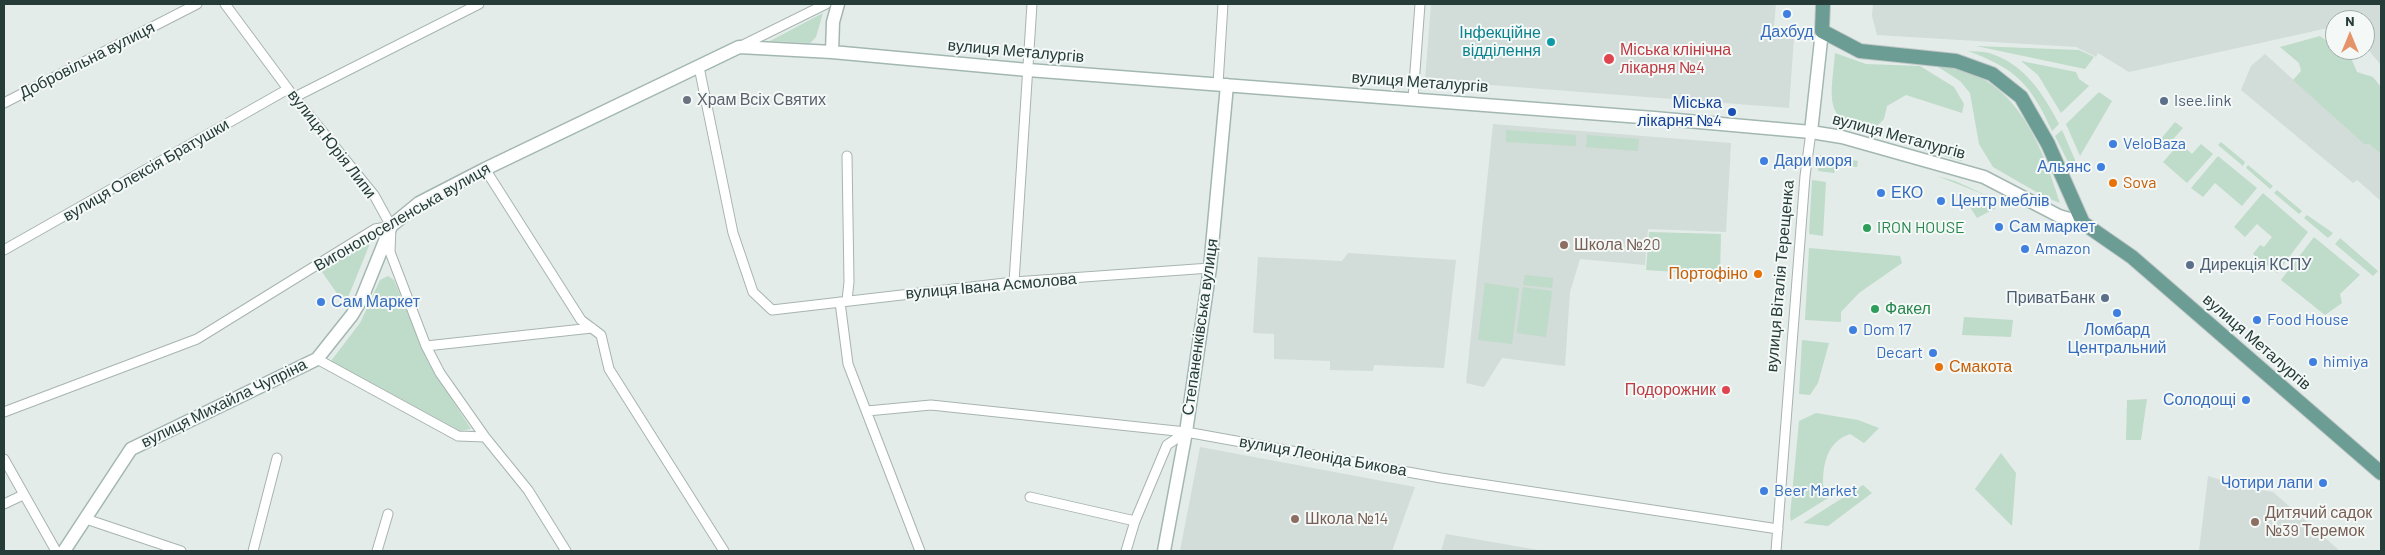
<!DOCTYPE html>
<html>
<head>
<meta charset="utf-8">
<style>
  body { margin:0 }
  #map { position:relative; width:2385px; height:555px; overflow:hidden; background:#e4ece9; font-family:Barlow,sans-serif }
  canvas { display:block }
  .frame { position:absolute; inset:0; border:5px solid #253c38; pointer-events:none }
  .north { position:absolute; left:2325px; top:10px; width:50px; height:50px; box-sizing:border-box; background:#f4f9f7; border:1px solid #a1adab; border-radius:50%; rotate:0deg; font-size:14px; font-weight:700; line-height:20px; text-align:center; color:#253c38 }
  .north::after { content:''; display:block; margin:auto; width:18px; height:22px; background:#e59368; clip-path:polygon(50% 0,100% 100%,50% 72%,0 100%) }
</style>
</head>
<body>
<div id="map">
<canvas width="2385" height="555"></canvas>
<div class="frame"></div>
<div class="north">N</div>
</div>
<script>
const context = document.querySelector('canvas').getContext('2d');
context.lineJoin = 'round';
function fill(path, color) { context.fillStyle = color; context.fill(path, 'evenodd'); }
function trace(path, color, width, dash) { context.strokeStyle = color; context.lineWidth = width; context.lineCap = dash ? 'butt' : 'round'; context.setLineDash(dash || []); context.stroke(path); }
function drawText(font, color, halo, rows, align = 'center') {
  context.font = font + ' Barlow,sans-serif'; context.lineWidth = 4; context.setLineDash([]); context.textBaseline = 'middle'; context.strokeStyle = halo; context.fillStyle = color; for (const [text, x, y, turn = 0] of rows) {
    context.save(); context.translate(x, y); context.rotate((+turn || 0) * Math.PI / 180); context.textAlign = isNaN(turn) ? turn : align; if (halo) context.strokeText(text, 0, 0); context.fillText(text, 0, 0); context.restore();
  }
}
fill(new Path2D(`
  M1431 4H1776L1773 37 1794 38 1789 108 1425 80Z
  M1873 4H2381V65L2365 46V20H2335V30L2328 28 2129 72 2098 53 2096 57 2076 47 1877 35 1872 16Z
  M2265 54 2365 145 2369 144 2381 154V201L2357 180 2353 183 2241 90 2251 66Z
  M1493 124 1731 143 1726 232 1648 229 1645 265 1580 259 1570 292 1565 366 1502 358 1484 387 1466 383Z
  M1348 253 1456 260 1444 368 1374 365 1373 371 1330 370V361L1274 359V334L1253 333 1258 257 1342 261Z
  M1200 447 1415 487 1392 551H1180Z
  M2208 476 2247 488 2273 492 2340 551H2199Z
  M1446 534 1544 551H1441Z`), '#d2dcd8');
fill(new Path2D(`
  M823 13 816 37 810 43 770 41Z
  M2320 36 2335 47V50L2348 51 2357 72 2373 77 2381 87V154L2369 144 2365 145 2293 80 2301 71 2299 63 2280 47Z
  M1976 46 2079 50 2094 57 2085 69Z
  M1968 51C1976 52 1985 51 1992 54 2025 65 2044 95 2059 124L2052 131C2031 85 2017 69 1968 51Z
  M1835 53 1866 64 1920 66 1954 87 1964 104 1962 113 1906 95 1887 106 1884 119 1875 128C1820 126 1832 94 1835 53Z
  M2021 61 2076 72 2079 79 2089 86 2061 113 2038 75Z
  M1935 65C1945 67 1955 68 1965 71 2021 89 2044 152 2060 203L2045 197 1993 167 1979 144 1970 93 1960 81Z
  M2099 92 2112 101 2080 156 2066 124Z
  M2175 122 2183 128 2167 146 2160 140Z
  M1506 130 1576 135V146L1506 142Z
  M2062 130 2076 162 2072 170 2055 136Z
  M1587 135 1639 139 1638 151 1586 147Z
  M2221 142 2245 162 2243 166 2218 145Z
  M2180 143 2192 154 2201 144 2213 154 2187 183 2163 162Z
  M1921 145 1957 154 1965 159 1961 161 1924 150Z
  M1820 155 1858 161 1857 167 1838 165 1834 173 1818 171Z
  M2218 156 2257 188 2242 206 2215 183 2203 197 2191 188Z
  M2248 165 2273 186 2270 189 2246 168Z
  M1937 176 1955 181 1988 196Z
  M1812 180 1826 182 1823 236 1809 234Z
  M2277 190 2302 211 2299 214 2274 193Z
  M2263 193 2308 232 2277 273 2253 254 2260 245 2264 247 2272 237 2257 224 2245 237 2234 227Z
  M1963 196 1983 201 1996 208 1977 218Z
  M2307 215 2333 233 2328 238 2304 218Z
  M1649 232 1721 234 1720 275 1646 270Z
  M373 236 345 305 320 269Z
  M2314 237 2360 275 2340 294 2342 303 2325 315 2281 280Z
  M2340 238 2378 271 2373 276 2335 244Z
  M1809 248 1900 256 1902 263 1859 293 1841 312V322L1805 320Z
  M1525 275 1553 278 1552 288 1523 285Z
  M388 276 394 280 429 364 471 429 460 431 331 361 360 323 380 280Z
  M1485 283 1519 288 1512 344 1478 340Z
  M1523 287 1552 291 1546 337 1517 333Z
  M1964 317 2013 320 2011 337 1962 335Z
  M1802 340 1829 343 1818 383 1810 395 1799 394Z
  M2147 399 2141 440H2126L2127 400Z
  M1816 413 1858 420 1879 428 1864 443 1850 434C1827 442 1823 463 1823 485L1833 495 1791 521 1790 516 1799 421Z
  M2001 453 2016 473 2012 526 1975 489Z
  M1863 485 1872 493 1828 526 1803 523Z`), '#bfdbc9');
const street = new Path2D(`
  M225 4 288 89 374 195 391 226 390 252 426 346 440 373 485 437 528 490 566 551
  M741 46 826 4
  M699 67 733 233 753 292 772 310 1014 282 1210 268
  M1218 84 1223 4
  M295 97 479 4
  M1413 98 1420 4
  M4 103 197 4
  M847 156 849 282 847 300
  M485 169 581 320 601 335 609 369 724 551
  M4 250 288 89
  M1014 282 1032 4
  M840 302 848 364 920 551
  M426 346 592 328
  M317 359 458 436 485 437
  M867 411 931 405 1186 432 1441 478 1778 529
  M4 412 197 339 375 229 391 226
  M4 459 56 551
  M1030 497 1135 521
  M4 504 23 495
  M86 519 181 551
  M253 551 277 458
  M377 551 388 514
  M1126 551 1135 521 1167 445 1186 432
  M1776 551 1805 176 1811 132`);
const secondary = new Path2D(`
  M832 52 833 22 838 4
  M1811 132 1822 31
  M64 551 131 449 317 359 352 315 362 298 391 226 419 203 485 169 739 47 832 52 1028 70 1654 118 1811 132 1842 137 1984 177 2059 216 2083 223
  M1164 551 1186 432 1210 268 1227 85`);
const primary = new Path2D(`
  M1823 4 1822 31 1860 51 1956 61 1992 74 2021 97 2048 144 2083 223 2132 257 2381 473`);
trace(street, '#a7b4b0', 11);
trace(secondary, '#a3b7b2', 15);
trace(primary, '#c2c8c7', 16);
trace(street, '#fff', 9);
trace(secondary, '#fff', 12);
trace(primary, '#6c9d95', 14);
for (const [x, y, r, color] of [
  [1787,14,5,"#3f7fe0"],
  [1551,42,5,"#0f9aa8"],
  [1609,59,6,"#e0444e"],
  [687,100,5,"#6b7280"],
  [2164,101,5,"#5c6f8a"],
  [1732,112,5,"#1a4fb4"],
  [2113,144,5,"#3f7fe0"],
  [1764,161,5,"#3f7fe0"],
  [2101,167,5,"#3f7fe0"],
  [2113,183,5,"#e8710a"],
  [1881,193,5,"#3f7fe0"],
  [1941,201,5,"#3f7fe0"],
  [1999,227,5,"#3f7fe0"],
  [1867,228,5,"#2e9e5b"],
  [1564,245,5,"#8d6e63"],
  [2025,249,5,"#3f7fe0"],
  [2190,265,5,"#5c6f8a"],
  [1758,274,5,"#e8710a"],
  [2105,298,5,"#5c6f8a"],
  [321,302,5,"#3f7fe0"],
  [1875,309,5,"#2e9e5b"],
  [2117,313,5,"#3f7fe0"],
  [2257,320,5,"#3f7fe0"],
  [1853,330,5,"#3f7fe0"],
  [1933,353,5,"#3f7fe0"],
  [2313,362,5,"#3f7fe0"],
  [1939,367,5,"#e8710a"],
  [1726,390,5,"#e0444e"],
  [2246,400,5,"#3f7fe0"],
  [2323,483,5,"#3f7fe0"],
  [1764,491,5,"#3f7fe0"],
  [1295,519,5,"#8d6e63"],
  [2255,522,5,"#8d6e63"]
]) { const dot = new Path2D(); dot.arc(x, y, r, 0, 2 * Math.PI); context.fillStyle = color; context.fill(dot); trace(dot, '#f4f9f7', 2); }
drawText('16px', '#366cbe', '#f4f9f7', [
  ["Дахбуд",1787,32,"center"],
  ["VeloBaza",2123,144],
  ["Дари моря",1774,161],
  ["Альянс",2091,167,"right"],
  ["ЕКО",1891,193],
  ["Центр меблів",1951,201],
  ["Сам маркет",2009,227],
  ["Amazon",2035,249],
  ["Сам Маркет",331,302],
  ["Food House",2267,320],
  ["Dom 17",1863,330],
  ["Ломбард",2117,330,"center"],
  ["Центральний",2117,348,"center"],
  ["Decart",1923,353,"right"],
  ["himiya",2323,362],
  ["Солодощі",2236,400,"right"],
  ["Чотири лапи",2313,483,"right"],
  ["Beer Market",1774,491]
], 'left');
drawText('16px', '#0d838f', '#f4f9f7', [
  ["Інфекційне",1541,33],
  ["відділення",1541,51]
], 'right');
drawText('16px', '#be3a42', '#f4f9f7', [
  ["Міська клінічна",1620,50],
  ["лікарня №4",1620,68],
  ["Подорожник",1716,390,"right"]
], 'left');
drawText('16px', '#253c38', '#f4f9f7', [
  ["вулиця Металургів",1016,51,5],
  ["Добровільна вулиця",87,60,-27],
  ["вулиця Металургів",1420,82,4],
  ["вулиця Металургів",1899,136,15],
  ["вулиця Юрія Липи",332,144,52],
  ["вулиця Олексія Братушки",146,170,-30],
  ["Вигонопоселенська вулиця",402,217,-30],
  ["вулиця Віталія Терещенка",1780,276,-85],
  ["вулиця Івана Асмолова",991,286,-5],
  ["Степаненківська вулиця",1200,327,-82],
  ["вулиця Металургів",2257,342,41],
  ["вулиця Михайла Чупріна",224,403,-26],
  ["вулиця Леоніда Бикова",1323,456,10]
]);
drawText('16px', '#5b616d', '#f4f9f7', [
  ["Храм Всіх Святих",697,100]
], 'left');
drawText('16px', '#4e5e75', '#f4f9f7', [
  ["Isee.link",2174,101],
  ["Дирекція КСПУ",2200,265],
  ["ПриватБанк",2095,298,"right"]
], 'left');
drawText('16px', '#164399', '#f4f9f7', [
  ["Міська",1722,103],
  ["лікарня №4",1722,121]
], 'right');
drawText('16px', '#c56008', '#f4f9f7', [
  ["Sova",2123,183],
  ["Портофіно",1748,274,"right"],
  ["Смакота",1949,367]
], 'left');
drawText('16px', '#27864d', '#f4f9f7', [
  ["IRON HOUSE",1877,228],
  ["Факел",1885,309]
], 'left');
drawText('16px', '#785e54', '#f4f9f7', [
  ["Школа №20",1574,245],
  ["Дитячий садок",2265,513],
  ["№39 Теремок",2265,531],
  ["Школа №14",1305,519]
], 'left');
</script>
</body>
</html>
